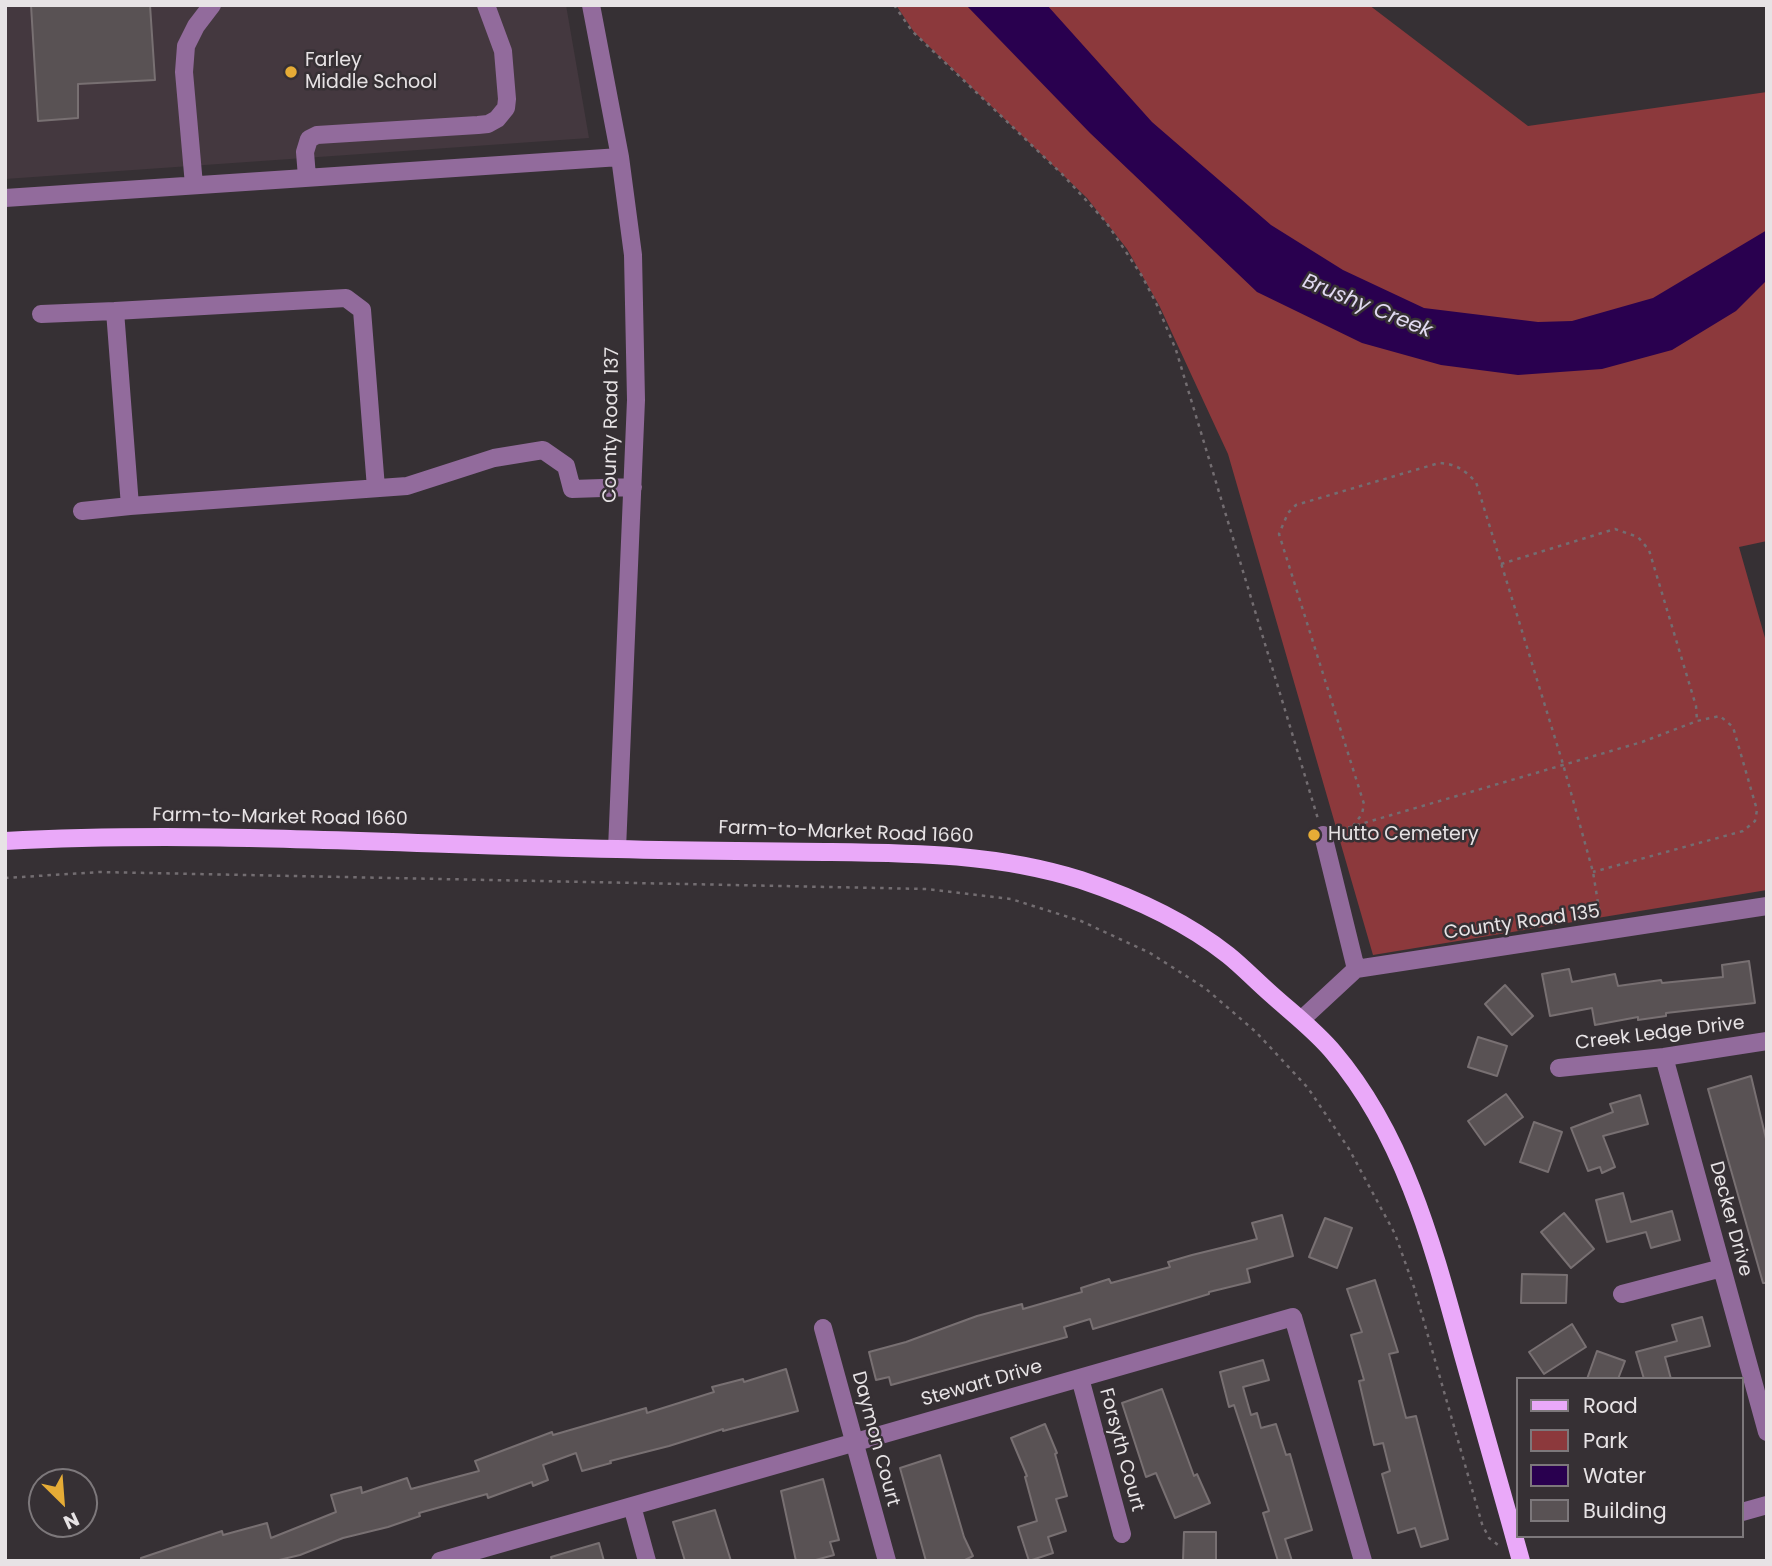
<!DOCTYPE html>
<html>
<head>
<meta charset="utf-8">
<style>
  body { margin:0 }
  #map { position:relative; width:1772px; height:1566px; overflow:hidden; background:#363034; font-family:Poppins,sans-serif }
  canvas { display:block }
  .frame { position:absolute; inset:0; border:7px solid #e7e3e5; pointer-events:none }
  .legend { position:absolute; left:1516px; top:1377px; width:228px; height:161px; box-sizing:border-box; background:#363034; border:2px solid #7d787b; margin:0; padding:9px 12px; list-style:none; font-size:21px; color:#e7e3e5 }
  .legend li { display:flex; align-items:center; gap:14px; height:35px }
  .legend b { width:35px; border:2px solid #7d787b }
  .north { position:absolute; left:28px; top:1468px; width:70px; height:70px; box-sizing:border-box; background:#363034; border:2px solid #7d787b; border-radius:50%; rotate:155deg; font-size:19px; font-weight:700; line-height:28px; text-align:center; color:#e7e3e5 }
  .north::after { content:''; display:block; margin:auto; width:24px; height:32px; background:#e6ac36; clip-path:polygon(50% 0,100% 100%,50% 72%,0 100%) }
</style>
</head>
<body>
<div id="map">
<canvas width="1772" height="1566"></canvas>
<div class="frame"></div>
<ul class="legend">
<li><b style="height:9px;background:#eaa9f9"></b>Road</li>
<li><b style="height:19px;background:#8c393c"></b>Park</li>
<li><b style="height:19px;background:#29004f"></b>Water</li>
<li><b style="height:19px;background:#595254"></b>Building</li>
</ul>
<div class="north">N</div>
</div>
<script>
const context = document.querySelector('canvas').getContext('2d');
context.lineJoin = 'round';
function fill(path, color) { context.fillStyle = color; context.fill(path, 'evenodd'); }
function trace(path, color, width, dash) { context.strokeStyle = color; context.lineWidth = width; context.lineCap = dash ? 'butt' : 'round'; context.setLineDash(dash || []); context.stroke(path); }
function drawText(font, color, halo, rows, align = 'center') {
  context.font = font + ' Poppins,sans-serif'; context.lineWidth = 5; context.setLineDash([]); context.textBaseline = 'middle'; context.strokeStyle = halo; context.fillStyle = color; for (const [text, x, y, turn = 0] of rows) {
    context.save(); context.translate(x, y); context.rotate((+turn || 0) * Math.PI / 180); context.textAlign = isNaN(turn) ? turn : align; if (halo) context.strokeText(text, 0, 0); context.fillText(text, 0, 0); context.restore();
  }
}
fill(new Path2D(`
  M5 5H566L589 138 5 179Z`), '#44383f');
fill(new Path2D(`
  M896 5H1369L1528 126 1767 92V541L1739 547 1767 645V890L1373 955 1228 454 1159 305 1127 249 1087 198 914 32Z`), '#8c393c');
fill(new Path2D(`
  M966 5H1047L1152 122 1271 225 1343 270 1424 308 1538 322 1572 321 1653 298 1767 230V280L1736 311 1672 350 1602 369 1518 375 1441 365 1362 343 1257 292 1090 133Z`), '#29004f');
const building = new Path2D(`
  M31 5H150L155 80 78 84V118L38 121Z
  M1749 961 1755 1003 1666 1013V1016L1638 1020V1017L1595 1025 1592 1008 1550 1016 1542 974 1569 969 1572 982 1615 974 1618 986 1661 980 1662 983 1723 977 1722 965Z
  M1505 985 1533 1016 1512 1035 1485 1004Z
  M1478 1037 1507 1046 1497 1076 1468 1067Z
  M1751 1076 1767 1143V1283H1763L1708 1089Z
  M1506 1094 1523 1117 1485 1145 1468 1121Z
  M1640 1095 1648 1124 1603 1136 1615 1167 1602 1173 1600 1167 1588 1171 1571 1128 1613 1112 1610 1104Z
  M1534 1122 1562 1132 1548 1172 1520 1162Z
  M1623 1193 1631 1222 1672 1211 1680 1240 1651 1248 1646 1232 1607 1242 1596 1200Z
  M1564 1213 1594 1249 1571 1268 1541 1232Z
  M1282 1215 1293 1256 1247 1269 1250 1282 1209 1292V1294L1093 1329 1090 1319 1064 1327 1067 1337 891 1385 889 1377 876 1380 869 1352 906 1342 977 1316 1022 1304 1023 1309 1082 1292 1081 1288 1109 1279 1111 1283 1170 1267 1168 1262 1192 1255 1257 1239 1252 1223Z
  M1325 1218 1352 1228 1337 1268 1309 1257Z
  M1522 1274 1567 1275 1566 1303H1521Z
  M1375 1280 1398 1352 1389 1354 1406 1418 1416 1416 1448 1539 1421 1547 1415 1528 1398 1533 1382 1474 1390 1471 1383 1443 1374 1445 1359 1381 1364 1380 1351 1335 1362 1332 1347 1289Z
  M1702 1317 1710 1346 1665 1357 1671 1379H1644L1636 1352 1677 1341 1672 1325Z
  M1572 1324 1586 1347 1544 1374 1529 1352Z
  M1597 1351 1625 1361 1618 1379H1587Z
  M1263 1360 1269 1380 1243 1387 1251 1415 1257 1413 1261 1428 1276 1424 1286 1455 1290 1454 1312 1530 1285 1539 1292 1561H1278L1263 1513 1269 1511 1234 1405 1229 1407 1220 1372Z
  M786 1369 798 1411 723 1431V1429L669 1446 610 1461 611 1463 582 1471 576 1453 543 1465 548 1480 533 1486 532 1482 488 1498 487 1494 419 1513 420 1516 388 1527 343 1538 300 1555 275 1561H141V1558L222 1531 223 1535 267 1523 271 1538 336 1512 331 1495 361 1487 362 1493 407 1478 411 1489 479 1471 475 1461 552 1432 553 1435 646 1408 647 1413 714 1392 712 1387 743 1379 744 1382Z
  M1162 1389 1194 1476 1197 1474 1210 1503 1175 1518 1156 1473 1146 1477 1122 1403Z
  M1045 1424 1057 1453 1055 1454 1067 1496 1056 1499 1066 1531 1048 1537 1053 1553 1029 1561 1018 1527 1037 1521 1025 1477 1027 1476 1011 1438Z
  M940 1455 964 1537 973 1556 963 1561H926L900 1468Z
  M823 1479 839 1540 830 1542 834 1555 812 1561H796L781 1491Z
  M715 1510 731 1561H685L673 1522Z
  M1184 1532H1216V1561H1183Z
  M599 1543 604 1561H552L551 1557Z`);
fill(building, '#595254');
trace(building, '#787072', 2);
trace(new Path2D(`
  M894 5 912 31 1062 174 1106 222 1142 276 1157 305 1176 350 1318 819
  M1501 564 1615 529 1638 537 1649 550 1696 706 1697 721
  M1353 826 1362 814 1364 804 1279 534 1288 513 1296 505 1439 463C1457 464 1464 470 1476 482L1563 764 1593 872 1600 915
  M1340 830 1642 742 1697 721 1720 716 1733 727 1757 810 1755 821 1743 831 1593 872
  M5 878 100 872 927 889 1011 899 1081 921 1150 953 1205 988 1256 1032 1308 1088 1349 1149 1395 1234 1414 1287 1482 1524 1489 1538 1498 1545`), '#736d71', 2.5, [3.5, 5]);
trace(new Path2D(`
  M591 5 620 157 633 255 636 400 617 849
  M307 177 305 152 309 139 317 135 478 125 488 124 497 119 506 108 507 99 503 51 486 5
  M194 185 184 72 186 46 196 26 212 5
  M5 198 620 157
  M41 314 115 311
  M376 488 362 310 346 298 115 311 130 506 407 486 494 458 543 450 566 466 572 489 633 487
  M82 511 130 506
  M1323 835 1356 969
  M1301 1020 1356 969 1767 906
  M1664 1057 1767 1432
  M1559 1068 1664 1057 1767 1041
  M1622 1294 1722 1268
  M823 1328 887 1561
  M1080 1378 1122 1534
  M632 1506 647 1561
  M1742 1512 1767 1505
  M440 1561 1293 1317 1363 1561`), '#926b9c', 18);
trace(new Path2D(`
  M5 841C209 830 413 845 617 849 688 851 760 851 831 852 916 853 999 854 1081 880 1132 897 1185 921 1228 955 1243 967 1256 981 1271 994 1292 1013 1316 1031 1334 1053 1406 1138 1434 1250 1463 1355 1482 1423 1502 1492 1521 1561`), '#eaa9f9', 18);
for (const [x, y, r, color] of [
  [291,72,7,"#e6ac36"],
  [1314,835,7,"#e6ac36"]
]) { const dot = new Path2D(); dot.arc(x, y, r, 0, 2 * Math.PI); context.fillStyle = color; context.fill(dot); trace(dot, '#363034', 2.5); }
drawText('19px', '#e7e3e5', '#363034', [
  ["Farley",305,61],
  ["Middle School",305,83],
  ["Hutto Cemetery",1328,835]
], 'left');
drawText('19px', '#e7e3e5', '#363034', [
  ["County Road 137",612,425,-89],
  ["Farm-to-Market Road 1660",280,818,1],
  ["Farm-to-Market Road 1660",846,833,2],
  ["County Road 135",1522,923,-8],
  ["Creek Ledge Drive",1660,1034,-7],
  ["Decker Drive",1730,1219,75],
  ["Stewart Drive",982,1384,-16],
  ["Daymon Court",875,1439,75],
  ["Forsyth Court",1121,1450,75]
]);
drawText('italic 21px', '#e1daf1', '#363034', [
  ["Brushy Creek",1367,307,22]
]);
</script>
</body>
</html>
